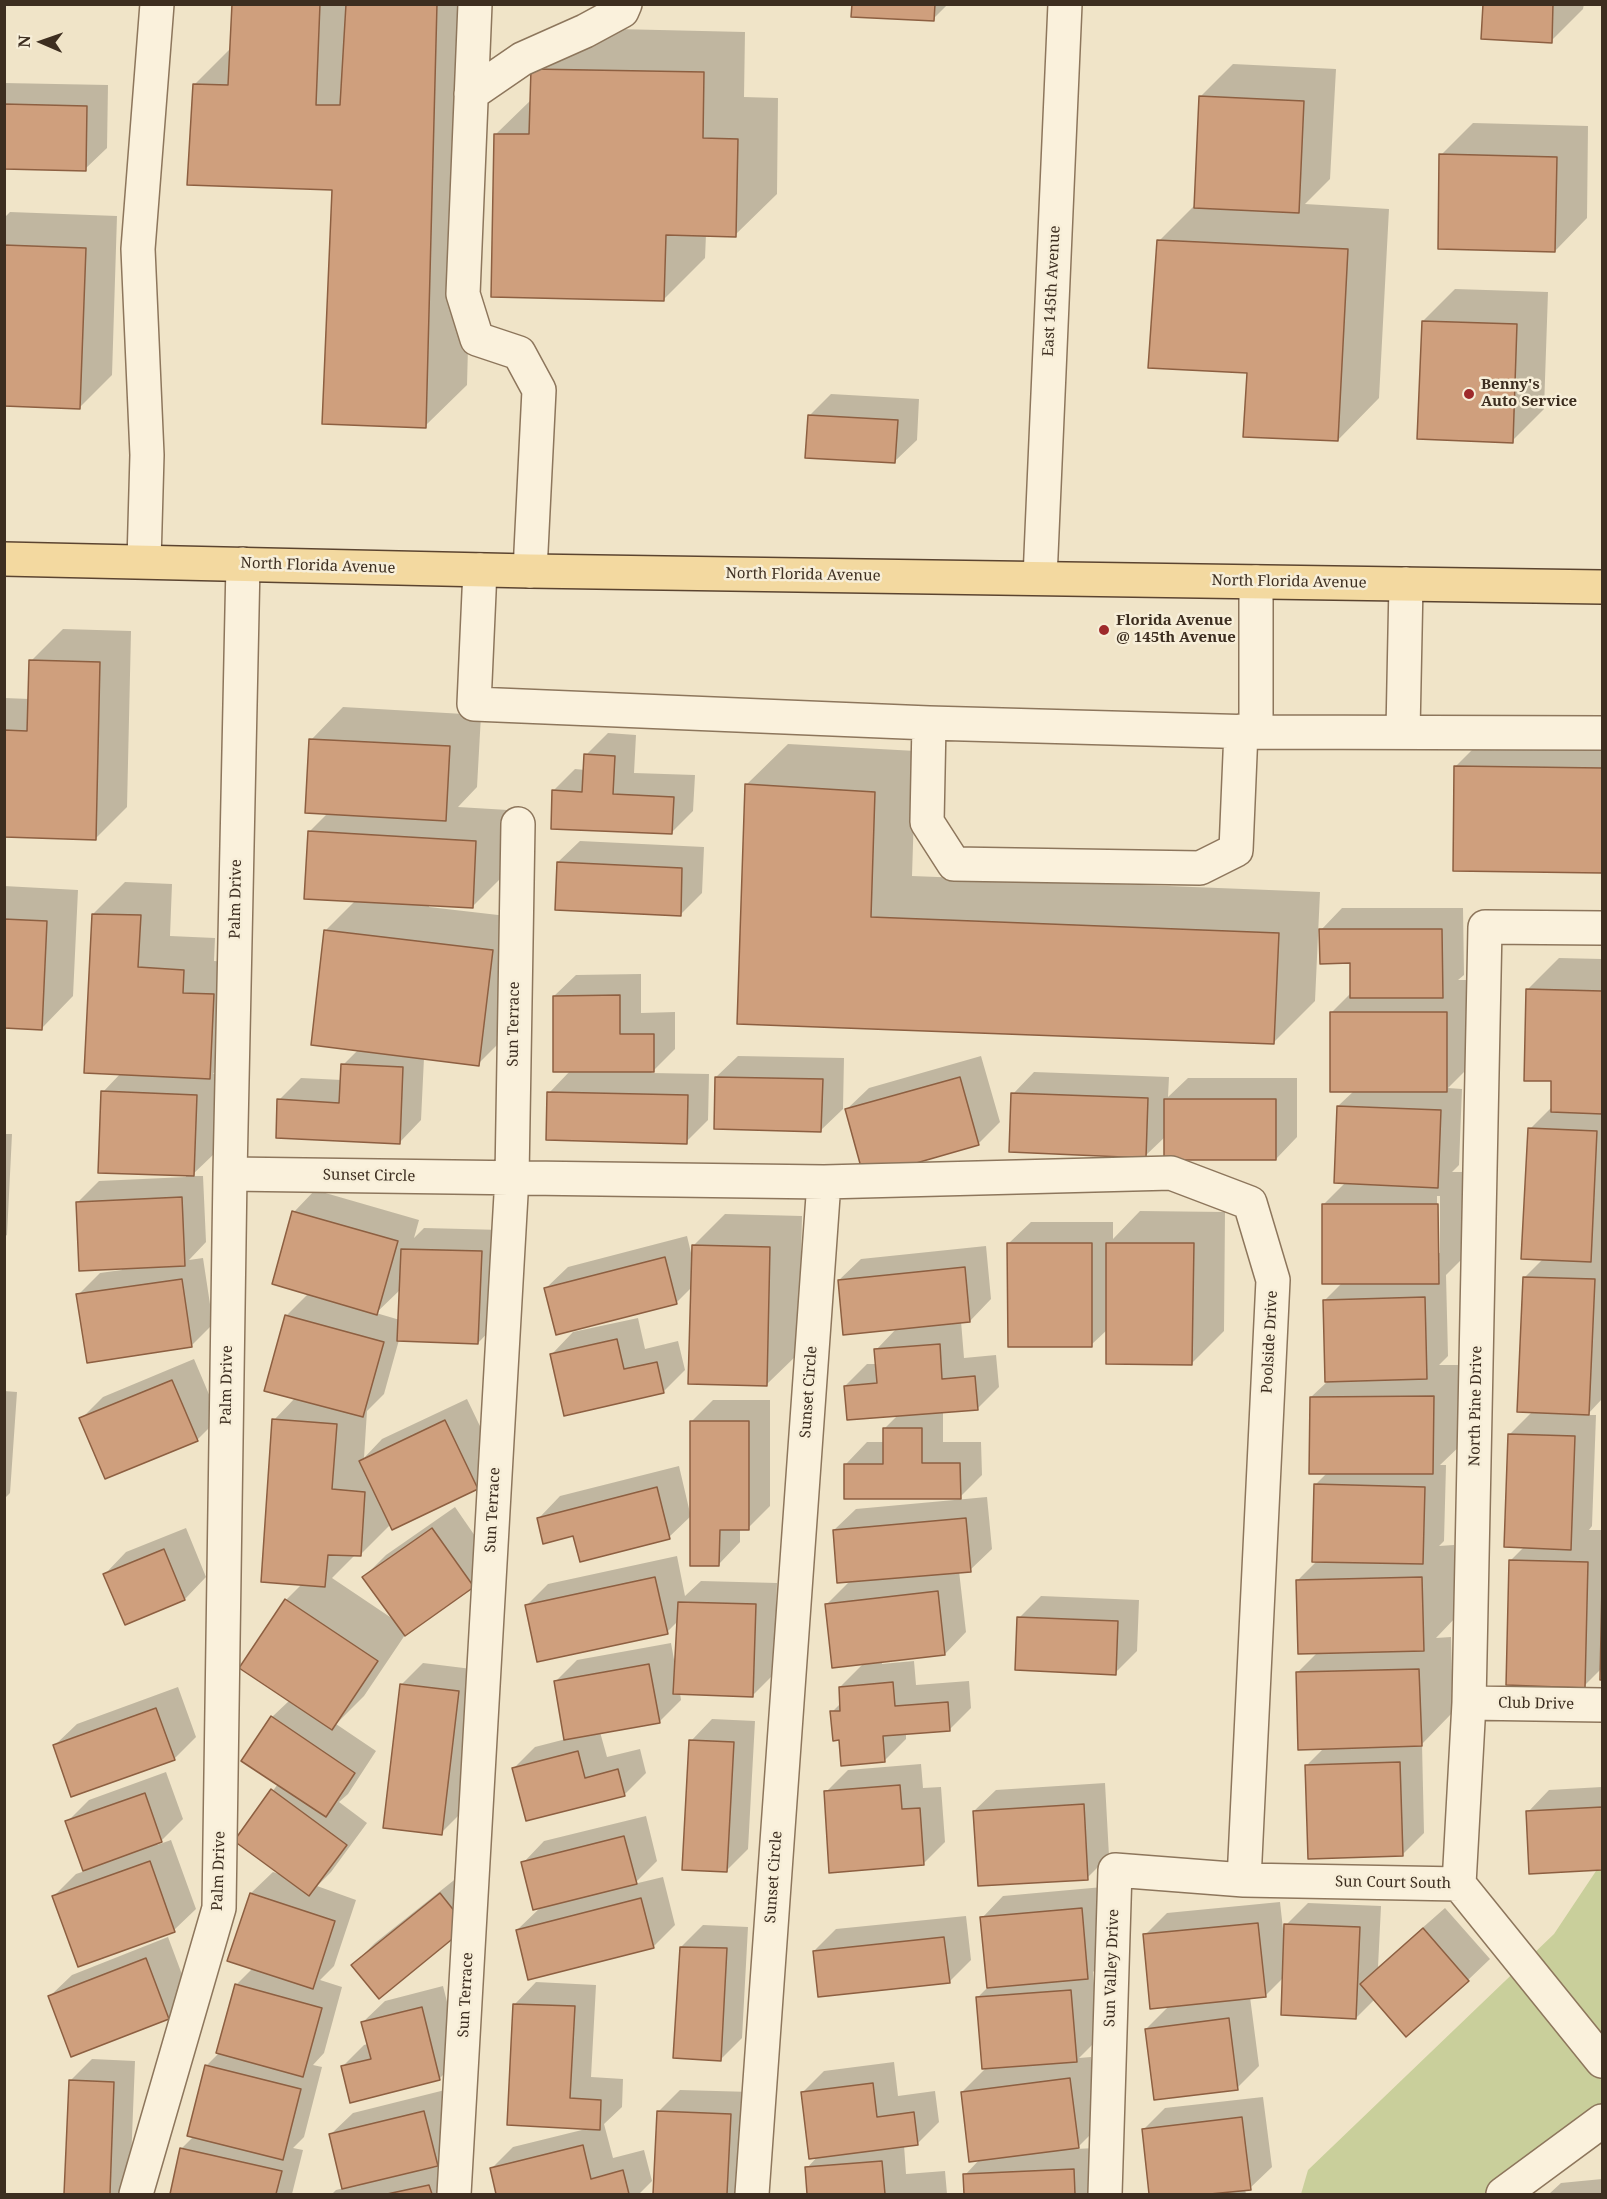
<!DOCTYPE html>
<html>
<head>
<meta charset="utf-8">
<style>
  body { margin:0 }
  #map { position:relative; width:1607px; height:2199px; overflow:hidden; background:#f0e4c8; font-family:"Noto Serif",serif }
  canvas { display:block }
  .frame { position:absolute; inset:0; border:6px solid #3d2e20; pointer-events:none }
  .north { position:absolute; left:12px; top:12px; width:60px; height:60px; -webkit-text-stroke:4px #f7eed8; paint-order:stroke; rotate:272deg; font-size:16px; font-weight:700; line-height:24px; text-align:center; color:#3d2e20 }
  .north::after { content:''; display:block; margin:auto; width:21px; height:27px; background:#3d2e20; clip-path:polygon(50% 0,100% 100%,50% 72%,0 100%) }
</style>
</head>
<body>
<div id="map">
<canvas width="1607" height="2199"></canvas>
<div class="frame"></div>
<div class="north">N</div>
</div>
<script>
const context = document.querySelector('canvas').getContext('2d');
context.lineJoin = 'round';
function fill(path, color) { context.fillStyle = color; context.fill(path, 'evenodd'); }
function trace(path, color, width, dash) { context.strokeStyle = color; context.lineWidth = width; context.lineCap = dash ? 'butt' : 'round'; context.setLineDash(dash || []); context.stroke(path); }
function drawText(font, color, halo, rows, align = 'center') {
  context.font = font + ' "Noto Serif",serif'; context.lineWidth = 5; context.setLineDash([]); context.textBaseline = 'middle'; context.strokeStyle = halo; context.fillStyle = color; for (const [text, x, y, turn = 0] of rows) {
    context.save(); context.translate(x, y); context.rotate((+turn || 0) * Math.PI / 180); context.textAlign = isNaN(turn) ? turn : align; if (halo) context.strokeText(text, 0, 0); context.fillText(text, 0, 0); context.restore();
  }
}
fill(new Path2D(`
  M1602 1862V2137L1513 2194H1301L1308 2170 1554 1934Z`), '#c9cf9b');
fill(new Path2D(`
  M233 4H477L467 385 425 426 334 188 194 85 231 48Z
  M854 4H948L933 19Z
  M1484 4H1584L1583 9 1551 41Z
  M574 28 745 32 744 97 778 98 777 194 735 235 706 234 705 258 664 299 496 134 532 99V70Z
  M1233 64 1336 69 1330 179 1305 204 1389 209 1379 398 1338 440 1249 371 1159 241 1196 204 1201 96Z
  M4 83 108 85 107 148 85 169 4 168Z
  M1473 123 1588 126 1587 218 1555 251 1441 155Z
  M10 212 117 216 112 375 80 407 4 404V218Z
  M1455 289 1548 292 1544 409 1512 441 1423 321Z
  M831 394 919 399 917 440 895 461 809 416Z
  M63 629 131 631 127 807 95 839 4 836V698L30 699 31 661Z
  M343 707 481 715 477 787 458 807 508 810 504 875 472 907 429 904V907L524 918 510 1032 478 1064 424 1058 421 1120 400 1142 279 1100 301 1078 342 1080 343 1065 358 1050 326 930 356 900 309 832 328 813 311 740Z
  M1497 725 1602 727V871L1455 870V767Z
  M608 733 636 735 634 773 695 775 693 811 671 833 553 791 575 769 585 770 586 755Z
  M788 744 916 751 912 876 1320 892 1315 1001 1274 1042 738 1022 746 785Z
  M580 841 704 847 702 893 680 915 558 862Z
  M125 882 172 884 170 936 215 938 214 961 245 963 241 1045 213 1074H218L215 1153 191 1176H203L206 1242 189 1260 203 1258 213 1324 191 1346 78 1295 100 1273 122 1270 77 1203 99 1181 186 1177V1174L103 1092 121 1073 93 914Z
  M4 886 78 890 73 996 41 1029 4 1027Z
  M1342 908H1463L1464 975 1458 980H1478V1058L1448 1088 1462 1089 1459 1165 1452 1172H1470V1251L1446 1275 1448 1356 1439 1365H1465V1441L1440 1465H1446L1444 1541 1439 1546 1454 1545 1456 1617 1436 1638 1451 1637 1453 1712 1422 1744 1424 1833 1402 1855 1306 1766 1325 1747 1298 1672 1318 1652 1297 1581 1318 1560 1315 1485 1328 1472 1311 1397 1327 1382 1324 1301 1342 1283 1324 1204 1346 1182 1338 1106 1355 1090 1331 1013 1352 992V962L1321 930ZM1437 1196H1440V1253H1437Z
  M1559 958 1602 959V1399L1587 1415H1596L1592 1526 1589 1530H1602V1679V1668L1584 1686 1510 1561 1524 1547 1509 1435 1533 1411 1525 1277 1543 1259 1530 1129 1553 1106V1080L1527 990Z
  M641 974V1013L675 1012V1049L651 1073 709 1074 708 1120 686 1142 549 1093 571 1070 554 996 576 975Z
  M738 1056 844 1058 843 1109 821 1130 716 1077Z
  M981 1056 1000 1122 978 1144 847 1109 869 1088Z
  M1034 1072 1169 1077 1168 1097 1188 1078H1297V1137L1276 1159 1166 1136 1145 1156 1013 1094Z
  M4 1134H12L7 1235 4 1237Z
  M315 1190 419 1220 414 1238 424 1228 503 1230 499 1321 478 1343 399 1340 384 1394 367 1411 364 1458 382 1439 467 1399 499 1466 477 1488 391 1524 360 1555H355L332 1578 393 1619 364 1577 386 1555 455 1507 495 1565 473 1586 405 1635 364 1696 336 1724 376 1751 348 1794 339 1802 367 1823 331 1872 317 1886 356 1900 334 1966 320 1980 342 1987 324 2053 313 2065 322 2067 304 2137 293 2148 303 2150 292 2194H171L181 2149 194 2136 206 2066 219 2053 236 1985 253 1968 251 1893 273 1872 282 1875 236 1840 278 1784 272 1717 290 1700 286 1600 302 1584 274 1420 296 1397 286 1316 309 1293 294 1212ZM401 1289 400 1320 376 1313Z
  M1140 1211 1225 1212 1224 1331 1192 1363 1108 1329 1091 1345 1009 1243 1031 1222H1113V1239Z
  M725 1214 802 1216 799 1353 766 1385 692 1287 676 1303 546 1288 568 1267 687 1236 692 1257 693 1246Z
  M986 1246 991 1299 970 1321H961L964 1358 996 1355 999 1387 977 1409 943 1411V1442H981L982 1475 959 1498 846 1464 867 1442H884V1429L898 1415 845 1386 867 1364H877L876 1350 897 1328 839 1280 861 1259Z
  M638 1318 645 1349 678 1341 685 1370 663 1392 552 1354 573 1332Z
  M194 1359 219 1418 197 1440 81 1419 103 1397Z
  M4 1391 17 1392 10 1493 4 1499Z
  M713 1400H770V1506L748 1528H740V1542L719 1564 692 1515 669 1537 575 1534 539 1518 560 1496 679 1466 690 1513 691 1422Z
  M987 1497 992 1549 970 1570 959 1571 966 1632 945 1654 882 1661V1664L914 1661 916 1685 969 1681 971 1708 950 1729 906 1733V1739L884 1761 840 1739 832 1712 841 1703 840 1687 864 1663 827 1604 851 1580 834 1530 856 1509Z
  M186 1528 206 1577 185 1599 105 1574 126 1552Z
  M677 1556 685 1596 701 1581 777 1583 774 1674 752 1696 680 1693 681 1700 659 1722 600 1732 607 1757 640 1749 646 1773 624 1795 513 1769 535 1747 566 1739 555 1682 577 1660 671 1643 675 1665 678 1621 667 1632 527 1605 548 1584Z
  M1041 1596 1139 1600 1137 1651 1115 1673 1019 1618Z
  M423 1663 480 1670 463 1811 441 1833 401 1685Z
  M178 1687 196 1737 174 1759 55 1745 77 1724Z
  M712 1719 755 1721 748 1849 726 1871 691 1741Z
  M921 1764 923 1788 941 1787 945 1842 923 1864 826 1792 848 1770Z
  M166 1772 183 1819 157 1845 171 1840 196 1909 174 1930 54 1896 76 1874 85 1871 67 1822 89 1800Z
  M1105 1783 1109 1856 1087 1878 974 1811 996 1790Z
  M1602 1787V1869L1530 1872 1528 1812 1549 1790Z
  M646 1816 657 1861 634 1884 663 1877 675 1925 653 1947 517 1930 542 1906 523 1863 544 1841Z
  M463 1873 488 1905 466 1926 353 1965 375 1943Z
  M1103 1887 1109 1956 1093 1972 1098 2039 1079 2058 1091 2057 1100 2125 1076 2149 1095 2148 1097 2194H966L965 2175 980 2159 962 2092 987 2067 977 1998 988 1987 982 1918 1003 1896Z
  M1280 1902 1284 1938H1285L1286 1925 1308 1903 1381 1906 1378 1967 1445 1908 1490 1959 1468 1980 1375 1999 1356 2018 1284 1977 1266 1995 1250 1997 1259 2066 1237 2088 1146 2029 1170 2005 1145 1935 1167 1913Z
  M966 1916 971 1960 949 1982 814 1951 836 1929Z
  M703 1925 748 1927 742 2038 721 2059 681 1947Z
  M168 1937 190 1996 169 2017 72 2055 50 1996 72 1975Z
  M536 1982 596 1985 591 2077 623 2079 622 2107 604 2124 613 2158 644 2150 652 2181 639 2194H498L491 2169 513 2147 586 2129 515 2004Z
  M443 1986 461 2057 439 2079 342 2067 364 2045 368 2044 363 2022 385 2001Z
  M92 2059 135 2061 130 2187 123 2194H65L70 2081Z
  M894 2062 898 2096 935 2091 939 2122 917 2144 904 2145 906 2174 945 2171 947 2194H809L807 2168 818 2156 802 2093 824 2071Z
  M445 2090 458 2143 433 2168 451 2164 458 2194H332L336 2190 344 2188 331 2134 353 2113Z
  M680 2090 752 2092 745 2194H655L658 2112Z
  M1263 2097 1272 2167 1250 2188 1245 2189 1246 2194H1221L1222 2192 1197 2194H1150L1143 2130 1165 2108Z
  M1602 2179V2194H1549L1561 2183Z`), '#0003');
const building = new Path2D(`
  M232 4H320L316 105H340L346 4H437L426 428 322 424 332 190 187 185 193 84 228 85Z
  M852 4H935L934 21 851 17Z
  M1483 4H1553L1552 43 1481 39Z
  M531 69 704 72 703 138 738 139 736 237 666 235 664 301 491 297 494 134H529Z
  M1199 96 1304 101 1299 213 1194 208Z
  M4 104 87 106 86 171 4 169Z
  M1439 154 1557 157 1555 252 1438 249Z
  M1157 240 1348 249 1338 441 1243 437 1247 373 1148 368Z
  M4 245 86 248 80 409 4 406Z
  M1422 321 1517 324 1513 443 1417 439Z
  M808 415 898 420 895 463 805 458Z
  M29 660 100 662 96 840 4 837V730L27 731Z
  M309 739 450 746 446 821 305 813Z
  M584 754 615 756 613 794 674 797 672 834 551 829 552 790 582 792Z
  M1454 766 1602 768V873L1453 871Z
  M745 784 875 792 871 917 1279 933 1274 1044 737 1024Z
  M308 831 476 841 473 908 304 899Z
  M557 862 682 868 681 916 555 910Z
  M92 914 141 915 138 967 184 970 183 993 214 994 210 1079 84 1073Z
  M4 919 47 921 42 1030 4 1028Z
  M1319 929H1442L1443 998H1350V963L1320 964Z
  M324 930 493 950 479 1066 311 1045Z
  M1526 989 1602 991V1114L1551 1112V1081H1524Z
  M620 995V1034H654V1072H553V996Z
  M1330 1012H1447V1092H1330Z
  M341 1064 403 1067 400 1144 276 1138 277 1099 339 1103Z
  M715 1077 823 1079 821 1132 714 1129Z
  M960 1077 979 1145 864 1178 845 1109Z
  M101 1091 197 1095 194 1176 98 1173Z
  M547 1092 688 1095 687 1144 546 1140Z
  M1011 1093 1148 1098 1146 1158 1009 1152Z
  M1164 1099H1276V1160H1164Z
  M1337 1106 1441 1110 1438 1188 1334 1183Z
  M1528 1128 1597 1131 1591 1262 1521 1259Z
  M182 1197 185 1266 79 1271 76 1202Z
  M1322 1204H1438L1439 1284H1322Z
  M292 1211 398 1241 377 1315 272 1284Z
  M1007 1243H1092V1347H1008Z
  M1106 1243H1194L1192 1365 1106 1364Z
  M692 1245 770 1247 767 1386 688 1384Z
  M401 1249 482 1251 478 1344 397 1341Z
  M665 1257 677 1304 556 1335 544 1288Z
  M965 1267 970 1322 843 1335 838 1280Z
  M1523 1277 1595 1279 1589 1415 1517 1412Z
  M182 1279 192 1347 87 1363 76 1294Z
  M1425 1297 1427 1379 1325 1382 1323 1300Z
  M285 1315 384 1342 363 1417 264 1391Z
  M617 1339 624 1369 657 1362 664 1393 564 1416 550 1354Z
  M940 1344 942 1379 975 1376 978 1410 847 1420 844 1386 877 1383 874 1349Z
  M172 1380 198 1441 105 1479 79 1418Z
  M1434 1396 1433 1474H1309L1310 1397Z
  M272 1419 337 1424 332 1489 365 1492 361 1556 328 1555 325 1587 261 1582Z
  M445 1420 478 1489 392 1530 359 1461Z
  M690 1421H749V1530H720L719 1566H690Z
  M883 1428H922V1463H960L961 1499H844V1464H883Z
  M1508 1434 1575 1436 1571 1550 1504 1547Z
  M1314 1484 1425 1487 1423 1564 1312 1562Z
  M657 1487 670 1539 580 1562 573 1536 543 1544 537 1518Z
  M966 1518 971 1572 837 1583 833 1530Z
  M432 1528 474 1587 405 1636 362 1577Z
  M164 1549 185 1600 125 1625 103 1574Z
  M1509 1560 1588 1562 1585 1688 1506 1685Z
  M655 1577 668 1634 537 1662 525 1605Z
  M1422 1577 1424 1651 1298 1654 1296 1580Z
  M1602 1584V1680H1600Z
  M938 1591 945 1655 832 1668 825 1604Z
  M285 1599 378 1661 332 1730 239 1668Z
  M678 1602 756 1604 753 1697 673 1694Z
  M1017 1617 1118 1621 1116 1675 1015 1670Z
  M649 1664 660 1723 564 1740 554 1681Z
  M1419 1669 1422 1746 1298 1750 1296 1672Z
  M893 1682 895 1706 948 1702 950 1731 883 1736 885 1762 841 1766 839 1740 833 1741 830 1711H840L839 1687Z
  M400 1684 459 1691 442 1835 383 1828Z
  M156 1708 175 1760 71 1797 53 1745Z
  M271 1716 355 1773 326 1817 241 1761Z
  M689 1740 734 1742 727 1872 682 1870Z
  M578 1751 585 1778 618 1769 625 1796 526 1821 512 1768Z
  M1400 1762 1403 1856 1308 1859 1305 1765Z
  M900 1785 902 1809 920 1808 924 1865 829 1873 824 1791Z
  M271 1789 347 1845 309 1896 234 1841Z
  M145 1793 162 1842 83 1871 65 1821Z
  M1084 1804 1088 1880 978 1886 973 1811Z
  M1602 1807V1870L1529 1874 1526 1811Z
  M624 1836 637 1884 533 1910 521 1862Z
  M150 1861 175 1932 78 1967 52 1896Z
  M250 1893 335 1921 313 1989 227 1961Z
  M440 1893 467 1927 379 1999 351 1965Z
  M641 1898 654 1948 528 1980 516 1930Z
  M1082 1908 1088 1979 987 1988 980 1917Z
  M1258 1923 1266 1997 1150 2009 1143 1934Z
  M1284 1924 1360 1927 1356 2019 1281 2015Z
  M1423 1928 1469 1981 1406 2037 1360 1984Z
  M944 1937 950 1983 818 1997 813 1951Z
  M680 1947 727 1948 721 2061 673 2058Z
  M146 1958 169 2019 71 2057 48 1996Z
  M235 1984 322 2008 303 2077 216 2053Z
  M1071 1990 1077 2062 982 2069 976 1997Z
  M513 2004 575 2006 570 2098 601 2100 600 2130 507 2125Z
  M422 2007 440 2080 350 2103 341 2066 371 2059 361 2022Z
  M1229 2018 1238 2090 1154 2100 1145 2029Z
  M205 2065 301 2089 283 2160 187 2136Z
  M1070 2078 1079 2148 969 2162 961 2092Z
  M69 2080 114 2082 110 2194H64Z
  M873 2083 877 2117 914 2112 918 2145 809 2159 801 2092Z
  M424 2111 438 2166 342 2189 329 2134Z
  M657 2111 731 2114 727 2194H653Z
  M1242 2117 1251 2190 1210 2194H1149L1142 2129Z
  M583 2145 591 2179 623 2170 629 2194H496L490 2168Z
  M180 2148 282 2171 276 2194H170Z
  M882 2161 885 2194H807L805 2167Z
  M1074 2169 1075 2194H964L963 2174Z
  M429 2185 432 2194H387Z`);
fill(building, '#cf9f7d');
trace(building, '#8d5f41', 1.5);
const minor = new Path2D(`
  M475 4 463 294 477 339 519 353 539 390 530 571
  M471 94 522 59 585 31 622 11 625 4
  M144 561 147 455 138 249 157 4
  M480 570 474 704 929 723 1256 732V582
  M1040 578 1065 4
  M929 723 927 822 954 864 1200 868 1236 850 1241 731
  M1403 731 1406 584
  M1256 732 1602 733
  M230 1174 824 1182 1171 1173 1250 1203 1273 1280 1244 1880
  M1469 1703 1602 1705
  M1459 1884 1469 1703 1485 927 1602 928
  M136 2194 219 1908 230 1174 243 564
  M454 2194 512 1177 518 824
  M752 2194 824 1182
  M1105 2194 1115 1870 1244 1880 1459 1884 1602 2061
  M1503 2194 1602 2121`);
const major = new Path2D(`
  M4 559 530 571 1602 587`);
trace(minor, '#8d765c', 36);
trace(major, '#5b4430', 36);
trace(minor, '#faf1dc', 33);
trace(major, '#f3d9a0', 33);
for (const [x, y, r, color] of [
  [1469,394,6,"#9e2a2b"],
  [1104,630,6,"#9e2a2b"]
]) { const dot = new Path2D(); dot.arc(x, y, r, 0, 2 * Math.PI); context.fillStyle = color; context.fill(dot); trace(dot, '#f7eed8', 2); }
drawText('15px', '#3d2e20', '#f7eed8', [
  ["East 145th Avenue",1052,291,-87],
  ["North Florida Avenue",318,566,2],
  ["North Florida Avenue",803,575,1],
  ["North Florida Avenue",1289,582,1],
  ["Palm Drive",236,899,-89],
  ["Sun Terrace",514,1024,-89],
  ["Sunset Circle",369,1176,1],
  ["Poolside Drive",1270,1342,-87],
  ["Palm Drive",227,1385,-89],
  ["Sunset Circle",809,1392,-86],
  ["North Pine Drive",1476,1406,-89],
  ["Sun Terrace",493,1510,-87],
  ["Club Drive",1536,1704,1],
  ["Palm Drive",219,1871,-88],
  ["Sunset Circle",774,1877,-86],
  ["Sun Court South",1393,1883,1],
  ["Sun Valley Drive",1112,1968,-88],
  ["Sun Terrace",466,1995,-87]
]);
drawText('bold 15px', '#3d2e20', '#f7eed8', [
  ["Benny's",1481,385],
  ["Auto Service",1481,402],
  ["Florida Avenue",1116,621],
  ["@ 145th Avenue",1116,638]
], 'left');
</script>
</body>
</html>
